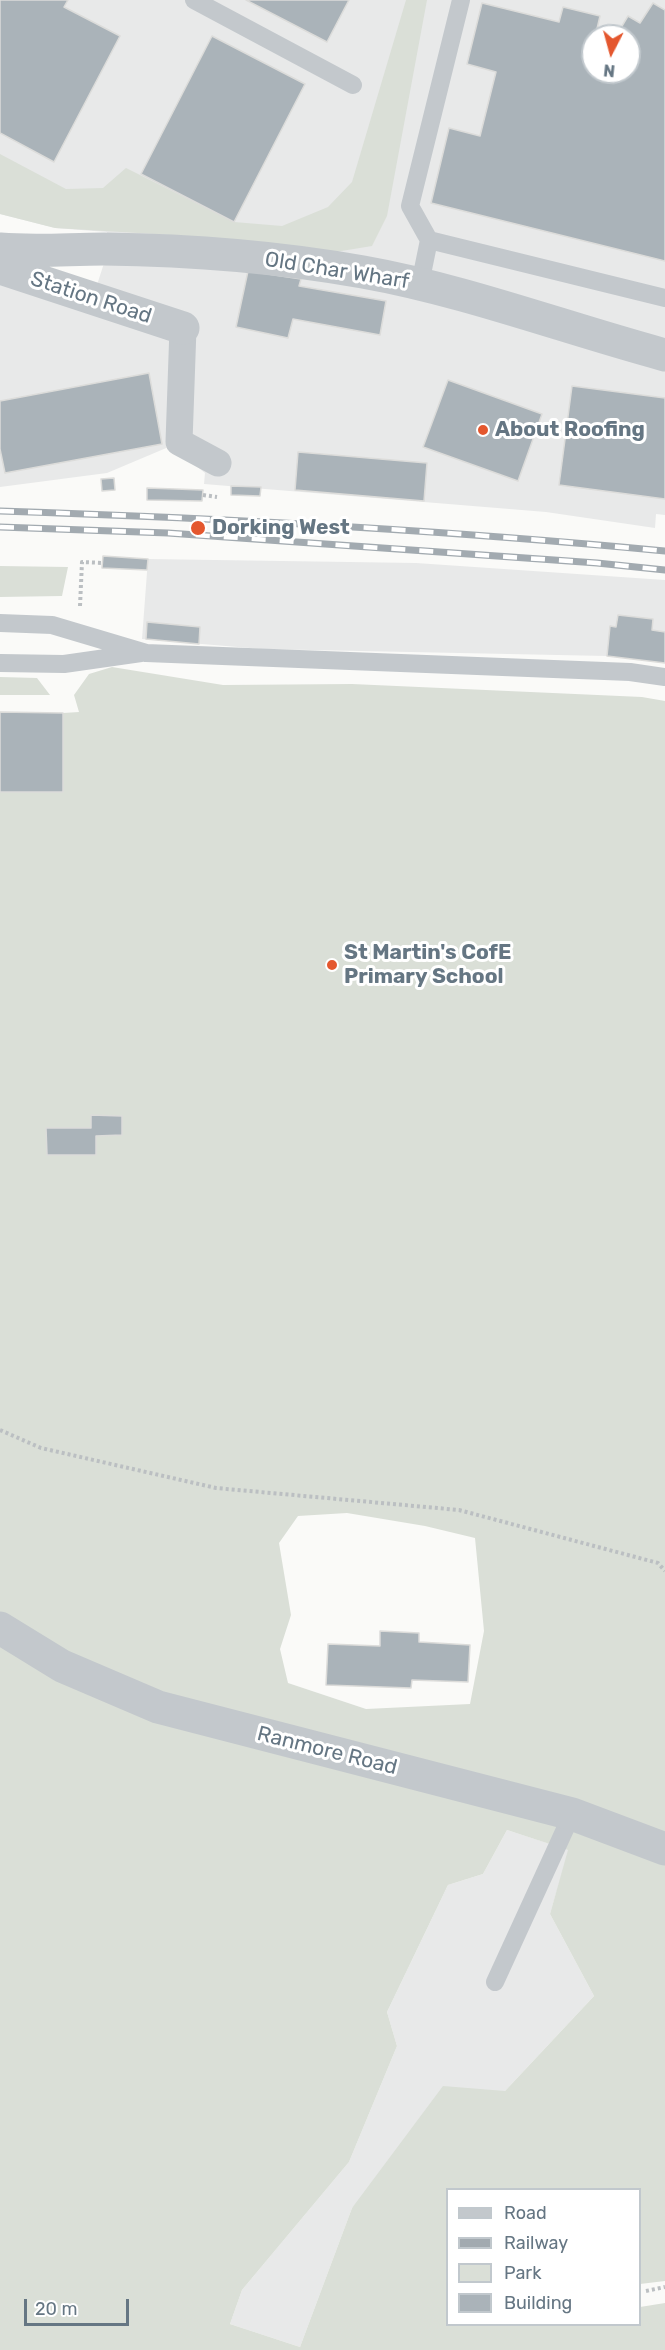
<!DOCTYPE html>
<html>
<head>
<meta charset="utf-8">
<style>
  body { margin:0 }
  #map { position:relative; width:665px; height:2350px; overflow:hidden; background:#fafaf8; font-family:Rubik,sans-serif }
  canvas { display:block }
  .legend { position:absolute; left:446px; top:2188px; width:195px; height:138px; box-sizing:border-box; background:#fff; border:2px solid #c1c8cd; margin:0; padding:8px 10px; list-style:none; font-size:18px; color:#657683 }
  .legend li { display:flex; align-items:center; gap:12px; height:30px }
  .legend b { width:30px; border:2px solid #c1c8cd }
  .north { position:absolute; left:581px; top:24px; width:60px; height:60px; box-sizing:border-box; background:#fff; border:2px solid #c1c8cd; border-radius:50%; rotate:186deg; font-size:16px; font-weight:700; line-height:24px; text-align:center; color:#657683 }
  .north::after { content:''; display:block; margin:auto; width:21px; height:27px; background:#e4572e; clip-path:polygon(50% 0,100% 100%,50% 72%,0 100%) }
  .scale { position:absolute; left:24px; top:2299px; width:105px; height:27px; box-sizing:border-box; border:3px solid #657683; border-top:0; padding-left:8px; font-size:18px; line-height:21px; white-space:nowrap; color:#657683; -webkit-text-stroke:4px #fff; paint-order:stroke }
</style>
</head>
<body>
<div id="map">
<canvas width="665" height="2350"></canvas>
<ul class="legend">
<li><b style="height:8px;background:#c3c8cc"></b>Road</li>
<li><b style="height:8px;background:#a2aab0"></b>Railway</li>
<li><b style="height:16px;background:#dadfd7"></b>Park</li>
<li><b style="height:16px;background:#aab3b9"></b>Building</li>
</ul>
<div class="north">N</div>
<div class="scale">20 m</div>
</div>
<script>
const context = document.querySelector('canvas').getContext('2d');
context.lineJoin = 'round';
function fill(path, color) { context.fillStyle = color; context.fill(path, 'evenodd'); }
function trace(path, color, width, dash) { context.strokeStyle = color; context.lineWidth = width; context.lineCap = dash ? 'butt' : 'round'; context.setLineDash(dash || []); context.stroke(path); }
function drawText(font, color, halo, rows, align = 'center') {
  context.font = font + ' Rubik,sans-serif'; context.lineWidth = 6; context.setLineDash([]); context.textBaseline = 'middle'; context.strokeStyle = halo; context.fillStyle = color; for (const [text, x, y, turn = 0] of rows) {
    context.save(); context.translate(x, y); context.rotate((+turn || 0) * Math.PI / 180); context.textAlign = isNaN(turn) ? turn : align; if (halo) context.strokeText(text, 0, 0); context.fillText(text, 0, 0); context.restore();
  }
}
fill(new Path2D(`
  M0 0H665V515L656 514 655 528 546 512 204 484 205 473 171 446 107 473 0 487V282L88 313 105 260 107 232 55 228 0 214ZM593 36H629V72H593Z
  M148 559 416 563 665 580V663L607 656 262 649 142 639Z
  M507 1830 569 1850 550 1914 594 1996 505 2091 352 2208 300 2347 230 2324 242 2290 349 2162 397 2046 387 2012 448 1885 483 1874Z`), '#e8e9e9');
fill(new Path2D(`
  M406 0H427L387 216 372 246 323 254 187 236 55 228 0 214V154L66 189 103 188 126 168 234 222 282 226 328 207 352 182Z
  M0 566 68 567 62 596 0 597Z
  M112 667 223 685 352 684 642 697 665 701V2281L640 2284V2190H448V2324H640V2305V2307L665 2303V2350H0V792L63 791V713L79 712 74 695 89 674ZM91 1115 122 1116V1135L96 1136V1155H47L46 1128H91ZM347 1513 425 1526 475 1538 484 1631 470 1704 366 1709 288 1683 280 1649 291 1615 279 1543 298 1516ZM507 1830 568 1850 550 1914 594 1996 505 2091 443 2086 352 2208 300 2347 230 2324 242 2290 349 2162 397 2046 387 2012 448 1885 483 1874Z
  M0 677 37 678 50 695H0Z`), '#dadfd7');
const building = new Path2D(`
  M0 0H68L64 7 120 36 54 162 0 133Z
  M246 0H349L327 42Z
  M482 3 559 22 563 7 600 16 596 33 609 36H593V72H629V36H616L628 16 640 23 653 3 665 10V261L431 203 449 128 480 136 496 72 467 64Z
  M212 36 305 84 234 222 141 174Z
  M248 271 301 279 299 286 386 301 380 335 293 319 288 338 236 327Z
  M149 373 162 444 5 473 0 449V401Z
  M448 380 542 414 518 481 423 447Z
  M572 386 665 398V499L559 485Z
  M298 452 427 463 424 501 295 490Z
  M114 478 115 490 102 491 101 479Z
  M231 486 261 487 260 496 231 495Z
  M147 488 203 490 202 501 147 500Z
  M103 556 148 559 147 570 102 568Z
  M618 615 653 619 652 630 665 632V663L607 656 610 626 616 627Z
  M147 622 200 627 199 644 146 639Z
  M0 712 63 713V792H0Z
  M91 1115 122 1116V1135L96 1136V1155H47L46 1128H91Z
  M380 1631 419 1633V1642L470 1645 468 1682 412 1680 411 1688 326 1685 328 1644 380 1646Z`);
fill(building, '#aab3b9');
trace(building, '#dcdcda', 1.5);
trace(new Path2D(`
  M203 495 217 497
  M80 606 82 562 103 563
  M0 1430 41 1448 216 1488 459 1510 658 1563 665 1571
  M646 2291 665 2287`), '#bbbfc2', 4, [3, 3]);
trace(new Path2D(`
  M194 0 353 85
  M429 240 665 298
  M420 284 429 240 410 206 461 0
  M0 623 52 625 146 653 630 672 665 677
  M0 663 64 664 141 653
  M495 1982 572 1814`), '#c3c8cc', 18);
trace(new Path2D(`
  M183 328 179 442 218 463`), '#c3c8cc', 27);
trace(new Path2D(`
  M0 249C35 252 69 249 104 249 190 250 278 257 363 272 464 290 565 328 665 355
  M0 268 183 328`), '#c3c8cc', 33);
trace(new Path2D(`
  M0 1628 62 1666 158 1707 572 1814 665 1849`), '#c3c8cc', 33);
const rail = new Path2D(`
  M0 511C222 518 444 530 665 551
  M0 527 168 533 597 563 665 570`);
trace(rail, '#a2aab0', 7);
trace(rail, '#fff', 4.5, [14]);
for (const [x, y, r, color] of [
  [483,430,6,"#e4572e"],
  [198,528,8,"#e4572e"],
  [332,965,6,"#e4572e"]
]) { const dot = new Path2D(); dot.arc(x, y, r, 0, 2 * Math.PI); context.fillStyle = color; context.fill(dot); trace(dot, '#fff', 2); }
drawText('21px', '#657683', '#fff', [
  ["Old Char Wharf",337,271,9],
  ["Station Road",91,298,18],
  ["Ranmore Road",327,1751,14]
]);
drawText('bold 21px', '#657683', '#fff', [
  ["About Roofing",495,430],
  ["Dorking West",212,528],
  ["St Martin's CofE",344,953],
  ["Primary School",344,977]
], 'left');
</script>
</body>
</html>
